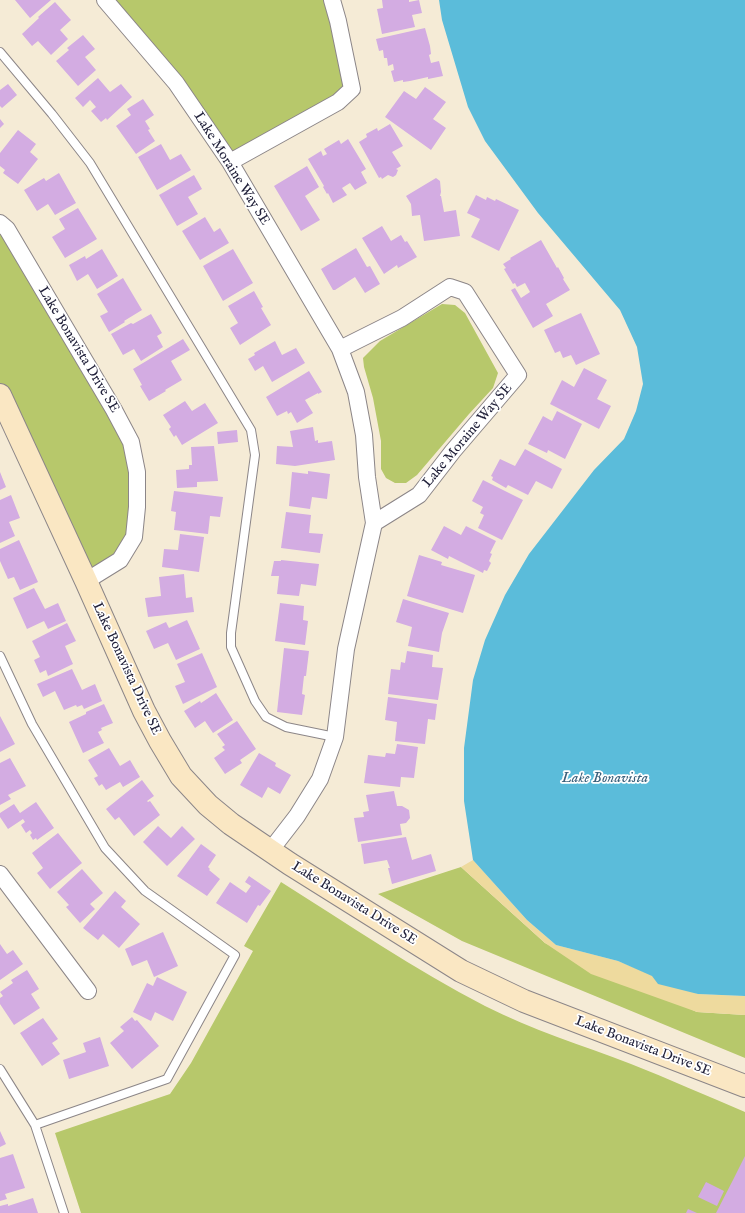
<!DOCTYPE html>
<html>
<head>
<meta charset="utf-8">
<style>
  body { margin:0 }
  canvas { display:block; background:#f5ebd6 }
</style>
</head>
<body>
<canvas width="745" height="1213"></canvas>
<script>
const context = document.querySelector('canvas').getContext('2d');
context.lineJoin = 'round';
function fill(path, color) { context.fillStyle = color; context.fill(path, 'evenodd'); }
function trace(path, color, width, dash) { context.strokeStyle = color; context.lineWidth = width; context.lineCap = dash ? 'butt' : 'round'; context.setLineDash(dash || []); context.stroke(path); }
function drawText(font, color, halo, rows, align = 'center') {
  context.font = font + ' "IM FELL English",serif'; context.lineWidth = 3.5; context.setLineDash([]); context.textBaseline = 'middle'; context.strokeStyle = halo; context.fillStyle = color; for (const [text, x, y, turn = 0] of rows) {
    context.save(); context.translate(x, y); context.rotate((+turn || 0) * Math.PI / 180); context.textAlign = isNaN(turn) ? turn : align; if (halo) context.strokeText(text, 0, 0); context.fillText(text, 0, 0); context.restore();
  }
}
fill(new Path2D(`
  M105 0H332L352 89 230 162Z
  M0 223 131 442 134 537 86 581 0 395Z
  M442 304 455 305 465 313 498 373 493 388 469 414 417 475 406 483H395L386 478 381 469V441L373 398 364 367 363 358 380 341Z
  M461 867 545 943 697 1012 745 1015V1058L462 941 378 894Z
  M281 882C348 924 415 970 485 1006 532 1030 582 1045 631 1064 669 1079 707 1096 745 1112V1213H81L55 1133 170 1094 191 1063 253 951 244 946Z`), '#b7c86b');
fill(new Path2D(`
  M473 860 527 920 556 945 618 961 698 994 745 996V1015L697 1012 591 974 545 943 461 867Z`), '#eeda9e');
fill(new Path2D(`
  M439 0H745V996L698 994 658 984 652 976 618 961 556 945 527 920 473 860 464 801V748L473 680 485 640 505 595 529 554 594 470 624 439 636 411 643 384 637 347 620 310 538 213 485 141 468 107 442 20Z`), '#5bbcda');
fill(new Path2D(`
  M15 0H51L30 18Z
  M382 0H409V2L419 0 422 13 412 15 415 27 382 34 377 9 383 8Z
  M55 2 71 20 60 30 68 39 51 55 38 41 32 46 22 34 39 18 38 17Z
  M425 28 430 46 431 54 429 55 431 63 439 61 443 76 428 79V77L410 81 403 82V80L394 82 391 71 394 70 393 64 388 66 387 58H384L383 50 379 51 376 39Z
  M83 35 95 49 85 57 96 70 78 86 56 61 69 50 67 48Z
  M98 78 110 92 121 84 132 97 107 120 106 118 101 122 91 111 96 107 90 100 83 107 75 98Z
  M8 84 17 95 2 108 0 106V90Z
  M425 87 446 102 433 119 446 128 431 150 385 117 404 91 416 99Z
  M143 99 154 115 145 121 150 129 148 130 155 141 136 154 116 126 131 115 127 109Z
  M0 119 4 124 0 128Z
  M390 124 403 146 392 152 401 166 396 169 398 170 396 175 393 177 388 175 382 179 381 177 379 178 359 142 367 137 366 134 377 128 378 131Z
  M18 130 36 144 30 152 38 159 18 184 3 173 5 170 0 166V153Z
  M348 139 366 169 361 172 367 183 355 190 350 183 342 188 347 195 333 203 328 193 327 194 323 187 324 186 308 159 321 151 323 156 327 154 324 149 339 140 341 144Z
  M161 144 170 160 181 154 191 170 157 190 138 157Z
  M307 166 319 187 305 196 320 220 301 231 274 186Z
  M59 173 76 203 55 215 48 204 37 211 24 190 44 178 46 181Z
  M194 175 202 189 188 197 198 214 177 226 159 195Z
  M436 178 440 181 441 192 440 196H441L444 212 456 210 460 236 424 241 420 215 412 216 411 204 406 196Z
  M476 195 486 200 487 197 495 201 496 199 519 210 499 251 471 237 480 219 467 213Z
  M78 208 97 239 65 258 52 237 65 229 59 219Z
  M205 217 214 232 220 228 229 243 200 260 182 231Z
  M382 226 391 241 401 235 405 242 407 241 417 257 398 268 397 265 384 274 362 238Z
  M541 240 557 268 558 267 564 278 563 279 570 290 546 304 553 316 533 328 511 290 515 288 521 298 530 292 525 283 517 287 515 283 513 284 504 269 506 268 503 264 511 259 510 258Z
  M356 248 367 267 370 266 380 284 365 293 355 277 335 290H333L321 269Z
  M102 249 118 276 97 289 88 274 77 281 69 265 85 256 86 259Z
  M233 249 253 283 223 301 203 266Z
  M123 278 142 310 124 321 125 322 109 332 100 316 108 312 97 294Z
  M254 291 263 307 261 308 271 325 240 345 230 328 238 323 228 306Z
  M581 313 600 354 576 365 571 355 563 358 560 351 555 353 544 330Z
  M151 314 162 333 157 336 163 347 141 361 134 349 123 355 111 334 131 323 133 324Z
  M183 339 190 350 171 361 182 380 165 390 166 391 149 401 140 386 142 385 133 369Z
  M275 341 282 355 296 348 305 363 272 382 263 366 255 371 248 359 255 355 254 353Z
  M584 368 607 380 597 399 611 406 599 429 550 404 562 380 574 387Z
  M309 371 322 392 318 394V393L305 400 313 413 297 423 291 412 288 414 287 411 277 416 266 397Z
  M185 401 192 411 205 403 218 423 182 445 176 435 174 437 169 429 171 427 163 415Z
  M557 411 582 424 565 459 548 450 547 453 528 444 543 416 552 421Z
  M313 427 315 441 318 440V443L332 441 335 460 295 466 276 464 277 446 293 447 290 431Z
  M237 430 238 442 218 444 217 432Z
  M214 446 218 481 197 482V487L177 488 176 470 189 469V465H192L191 447Z
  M525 449 562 469 552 489 536 481 528 495 508 485 506 488 492 480 493 477 491 476 500 459 515 466Z
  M308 471 330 474 327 499 312 497 310 509 289 506 292 472 308 474Z
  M0 472 6 487 0 490Z
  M483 480 523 500 502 540 478 528 484 515 480 513 483 507 472 501Z
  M174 491 223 497 220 517 210 516 208 534 174 530 176 512 171 511Z
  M11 495 20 518 9 522 15 536 0 543V500Z
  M286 512 311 515 309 533 323 534 320 553 281 548Z
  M444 526 461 535 466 526 496 541 490 553 492 554 489 561 491 563 487 571 484 570 483 573 449 556 448 559 431 550Z
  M180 534 204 537 199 572 162 567 164 549 178 550Z
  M19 540 38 582 20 590 14 577 8 579 0 561V549Z
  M419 555 442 562 441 565 475 575 463 613 407 596Z
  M281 560 319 564 316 586 301 584 299 596 277 594 279 576H271L274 561H281Z
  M184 574 186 598 192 597 194 612 148 617 145 598 161 596 159 577Z
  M34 588 45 609 58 603 66 621 48 629 44 621 27 629 13 598Z
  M403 599 449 613 442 633 439 652 408 646 412 627 396 622Z
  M280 603 304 606 303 620 308 621 305 645 275 641Z
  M187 620 200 649 176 660 168 643 154 649 146 631 166 622 169 628Z
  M67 623 76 641 65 646 73 664 48 676 46 670 40 673 34 660 40 657 32 641Z
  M284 648 309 651 306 676H304L302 694 305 695 302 715 277 712Z
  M407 651 433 655 432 667 443 668 438 700 388 694 391 669 400 670 401 662 405 663Z
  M202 653 217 687 183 704 175 686 185 682 177 664Z
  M72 669 82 690 95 684 102 701 84 709 82 705 77 707 76 705 64 710 55 691 43 697 37 684Z
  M216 693 233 720 213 733 205 721 195 728 184 711 200 701 201 703Z
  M388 697 437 704 435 720 428 719 425 744 395 741 397 722 385 720Z
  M104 704 113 723 101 728 102 730 98 732 104 743 83 753 69 722 86 714V712Z
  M0 716 15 744 0 752Z
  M237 721 256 749 240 760 242 763 225 774 214 758 225 750 222 747 225 745 217 734Z
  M397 744 418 747 414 778 401 777 400 787 364 783 368 755 385 757 386 753 395 754Z
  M109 748 120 766 130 760 140 777 123 787 120 782 106 790 102 784 99 786 94 778 98 776 88 760Z
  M259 753 276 763 275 766 291 775 280 794 268 787 262 798 240 785Z
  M10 758 26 786 8 795 11 799 0 805V763Z
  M142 780 154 796 147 801 148 802 150 801 160 815 134 836 119 817 115 820 106 809Z
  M394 791 397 806H402L409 810 410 818 406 823 400 824 402 835 358 842 354 818 364 817 363 812 369 811 366 795Z
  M36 802 54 828 37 840 36 838 33 840 30 835 32 833 30 830 26 833 21 825 25 822 23 819 8 829 0 817V813L14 804 20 813Z
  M158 826 171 838 182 826 195 839 167 866 143 842Z
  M58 833 82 863 50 889 37 873 43 868 32 853Z
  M406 837 412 860 431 854 436 871 392 884 388 868H390L387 860 364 864 361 844Z
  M201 844 216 855 208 867 210 869 209 870 220 879 207 896 177 876Z
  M82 869 103 893 90 904 95 909 80 923 66 907 69 905 57 892Z
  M249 876 271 891 260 906 258 905 247 923 216 903 230 882 246 893 251 886 245 882Z
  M115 891 126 901 121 907 140 924 119 948 103 934 98 940 83 928Z
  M163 932 178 966 154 977 147 960 132 966 125 949Z
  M0 944 7 954 13 950 23 964 0 980Z
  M27 970 39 989 31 994 40 1008 14 1025 0 1004V998L3 996 0 992 13 983 11 980Z
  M157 977 187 992 173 1021 155 1012 151 1021 133 1012 147 983 153 986Z
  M132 1017 135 1021 137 1020 159 1046 132 1069 110 1043 124 1031 120 1027Z
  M43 1018 58 1039 52 1043 60 1054 42 1066 20 1033Z
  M100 1037 109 1066 69 1079 63 1060 86 1052 83 1043Z
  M0 1131 6 1144 0 1147Z
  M13 1154 25 1188 5 1194 7 1199 0 1201V1158Z
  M745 1156V1213H716L734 1178Z
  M706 1182 724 1191 717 1206 698 1197Z
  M33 1198 38 1213H0V1206L8 1204V1206Z
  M688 1209 697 1213H686Z`), '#d3ace2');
const lane = new Path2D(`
  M0 52 52 114 90 163 251 430 255 455 231 633V647L255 701 266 717 286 727 335 737
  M0 656 32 724 105 848 145 891 235 955 167 1079 35 1125
  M0 1069 35 1125 64 1213`);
const street = new Path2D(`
  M105 0 176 83 230 162 340 349 356 392 364 435 367 477 374 523 346 649 335 737 320 779 297 816 270 851
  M230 162 338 102 352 89 338 21 332 0
  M0 223 7 229 114 410 131 442 137 472V507L134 537 120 560 86 581
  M340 349 402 318 450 287 465 292 518 375 453 451 419 495 374 523
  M0 874 88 991`);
const secondary = new Path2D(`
  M0 395 86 581 144 711 160 741 181 776 208 805 231 824 290 864 461 971 524 1001 745 1086`);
trace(lane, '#8c8688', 10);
trace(street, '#8c8688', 18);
trace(secondary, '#8c8688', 24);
trace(lane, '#fff', 8);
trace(street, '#fff', 16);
trace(secondary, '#fae7c3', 22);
drawText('14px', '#22223b', '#fff', [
  ["Lake Moraine Way SE",231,169,58],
  ["Lake Bonavista Drive SE",78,350,59],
  ["Lake Moraine Way SE",468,436,-50],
  ["Lake Bonavista Drive SE",126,669,65],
  ["Lake Bonavista Drive SE",354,904,32],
  ["Lake Bonavista Drive SE",643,1047,21]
]);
drawText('italic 15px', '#39607b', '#fff', [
  ["Lake Bonavista",605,779]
]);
</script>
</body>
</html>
